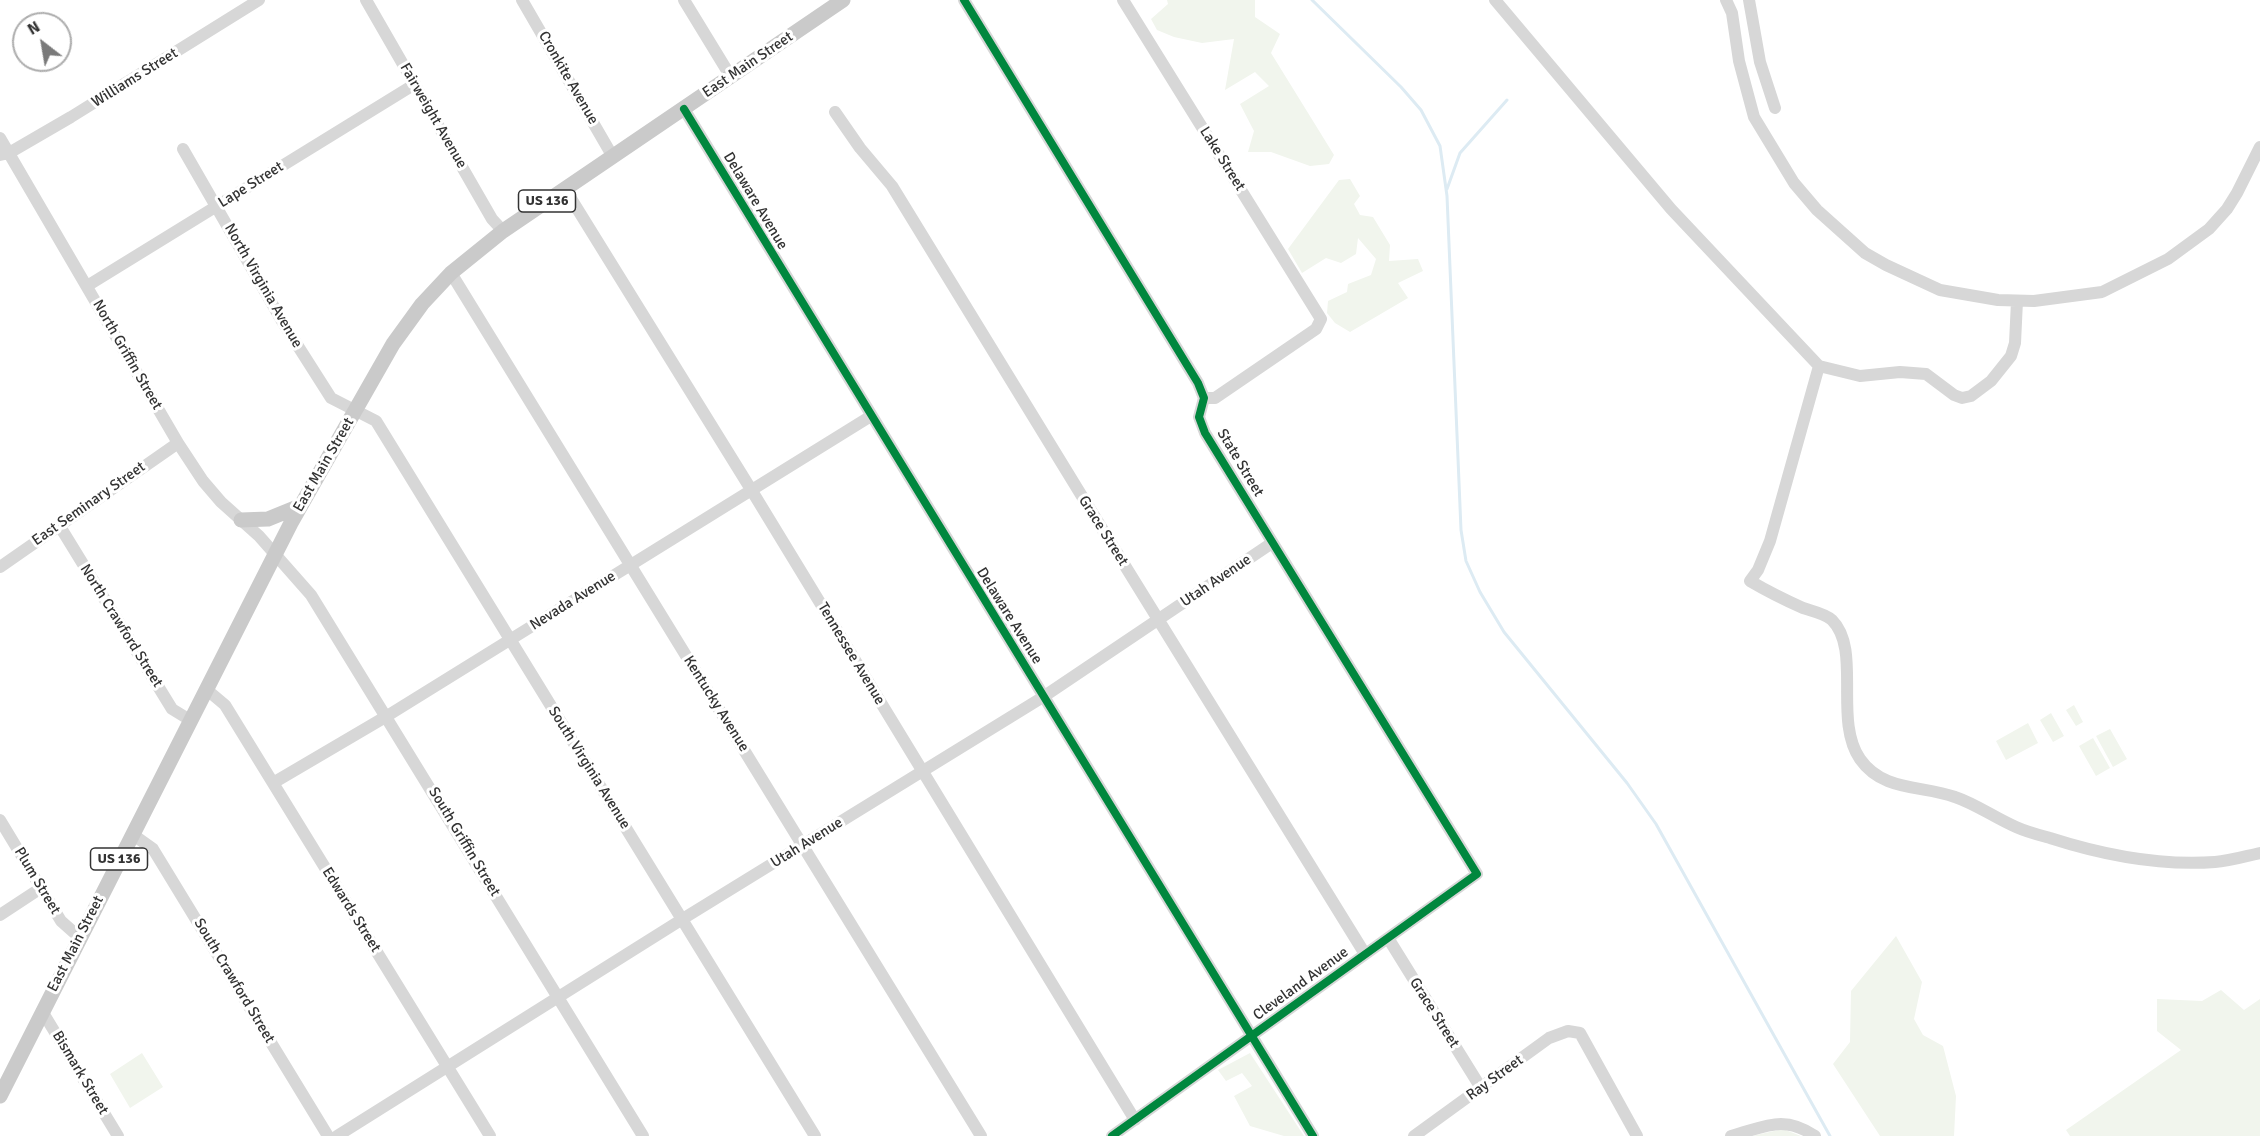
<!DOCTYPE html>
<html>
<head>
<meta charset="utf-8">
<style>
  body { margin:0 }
  #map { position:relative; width:2260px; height:1136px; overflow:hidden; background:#fff; font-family:Signika,sans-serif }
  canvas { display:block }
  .north { position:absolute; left:12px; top:12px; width:60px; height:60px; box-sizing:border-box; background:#fff; border:2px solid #adadad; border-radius:50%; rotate:329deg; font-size:16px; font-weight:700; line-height:24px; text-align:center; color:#333 }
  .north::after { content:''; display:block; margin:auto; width:21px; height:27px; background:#7a7a7a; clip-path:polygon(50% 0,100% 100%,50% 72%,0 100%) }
</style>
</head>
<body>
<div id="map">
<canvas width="2260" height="1136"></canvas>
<div class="north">N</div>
</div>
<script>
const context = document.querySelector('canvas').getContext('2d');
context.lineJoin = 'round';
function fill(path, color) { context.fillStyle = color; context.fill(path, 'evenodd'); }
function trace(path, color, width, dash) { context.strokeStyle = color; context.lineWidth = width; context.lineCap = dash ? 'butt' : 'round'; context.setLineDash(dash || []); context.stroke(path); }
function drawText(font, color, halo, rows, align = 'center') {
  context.font = font + ' Signika,sans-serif'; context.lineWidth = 6; context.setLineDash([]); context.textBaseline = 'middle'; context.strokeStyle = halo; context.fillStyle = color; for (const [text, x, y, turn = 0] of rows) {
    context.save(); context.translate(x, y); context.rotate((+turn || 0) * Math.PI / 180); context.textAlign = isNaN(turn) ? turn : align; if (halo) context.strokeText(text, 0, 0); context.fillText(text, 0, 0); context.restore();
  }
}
fill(new Path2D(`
  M1167 0H1255V17L1280 34 1271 53 1334 155 1329 164 1310 166 1271 152H1248L1254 131 1240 104 1269 86 1255 72 1225 90 1234 39 1202 43 1174 37 1157 30 1151 19 1168 4Z
  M1350 179 1360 196 1354 204 1360 215 1373 217 1390 245 1389 261 1418 259 1423 271 1398 283 1408 298 1350 332 1335 323 1327 313 1328 301 1347 292 1348 284 1371 275 1376 259 1358 238 1356 254 1341 263 1326 258 1302 273 1288 249 1339 180Z
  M2074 705 2083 722 2076 726 2066 710Z
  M2051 713 2064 736 2053 742 2040 720Z
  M2028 723 2038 743 2006 760 1996 741Z
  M2110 729 2127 759 2113 767 2096 736Z
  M2093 738 2110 768 2096 776 2079 746Z
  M1896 936 1922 982 1914 1019 1923 1035 1943 1046 1956 1096 1954 1136H1880L1833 1064 1850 1042 1851 991Z
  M2221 990 2244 1010 2260 999V1136H2070L2066 1130 2181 1050 2157 1031V999L2202 1001Z
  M142 1053 163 1087 130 1108 110 1074Z
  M1250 1053 1304 1136H1284L1250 1126 1234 1096 1252 1086 1242 1073 1226 1081 1218 1070Z
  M1783 1129 1801 1136H1752Z`), '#f1f5ed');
trace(new Path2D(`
  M1312 0 1401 87 1421 110 1440 146 1447 196 1461 530 1466 561 1480 592 1504 632 1627 783 1656 824 1830 1136
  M1447 189 1460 153 1507 100`), '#ddebf3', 3);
trace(new Path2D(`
  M366 0 492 219 503 231
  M522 0 613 157
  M684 0 731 77
  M964 0 1198 383 1204 398 1199 417 1205 433 1477 874 1112 1136
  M1123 0 1321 319 1316 329 1215 398H1204
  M1495 0 1671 209 1819 366 1860 376 1900 372 1926 374 1954 395 1962 398 1971 396 1991 381 2011 356 2015 343 2017 301
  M1726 0 1732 13 1739 61 1754 117 1794 183 1817 210 1865 253 1886 265 1940 290 1998 300 2034 301 2102 292 2168 259 2209 229 2227 209 2237 193 2260 147
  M1749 0 1760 62 1775 108
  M684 109 1313 1136
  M835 112 860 148 892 186 1080 493 1365 954
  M0 138 178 443 203 481 221 502 259 536 311 595 643 1136
  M183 149 282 321 331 398 376 421 815 1136
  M0 155 9 153 71 117 259 0
  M565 189 752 491 1135 1120
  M451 273 981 1136
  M87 286 415 84
  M1819 366 1770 541 1758 570 1750 581C1767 591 1785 600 1803 608 1812 611 1826 614 1832 620 1862 650 1833 720 1860 759 1883 792 1922 785 1955 797 1976 804 1995 818 2016 827 2027 832 2039 835 2050 838 2103 855 2160 866 2215 862 2230 861 2246 856 2260 853
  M59 525 172 709 190 720
  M0 567 178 443
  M206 689 225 705 490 1136
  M273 783 387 716 871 416
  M0 820 61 921 79 937
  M132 834 153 849 328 1136
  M0 915 41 888
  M1388 938 1481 1088
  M42 1011 118 1136
  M337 1136 689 915 1043 697 1272 543
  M1414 1136 1549 1038 1568 1031 1580 1033 1637 1136
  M1731 1136C1765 1127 1783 1114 1815 1136`), '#d7d7d7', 12);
trace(new Path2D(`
  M241 520 268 519 300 506
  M0 1096 291 523 393 344 422 304 451 273 503 231 843 0`), '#cacaca', 15);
trace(new Path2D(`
  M964 0 1198 383 1204 398 1199 417 1205 433 1477 874 1112 1136
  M684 109 1313 1136`), '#00873e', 8);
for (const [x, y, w] of [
  [547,201,57],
  [119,859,57]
]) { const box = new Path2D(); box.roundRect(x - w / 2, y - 11, w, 22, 4.5); context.fillStyle = '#fff'; context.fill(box); trace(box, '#333', 1.5); }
drawText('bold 14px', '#333', null, [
  ["US 136",547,201],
  ["US 136",119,859]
]);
drawText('15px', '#333', '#fff', [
  ["East Main Street",748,65,-34],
  ["Williams Street",135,78,-32],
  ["Cronkite Avenue",568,78,60],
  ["Fairweight Avenue",433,116,60],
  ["Lake Street",1222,159,58],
  ["Lape Street",251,185,-32],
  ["Delaware Avenue",755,201,59],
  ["North Virginia Avenue",263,286,60],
  ["North Griffin Street",127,355,60],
  ["State Street",1240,463,59],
  ["East Main Street",324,465,-60],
  ["East Seminary Street",89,504,-35],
  ["Grace Street",1103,531,58],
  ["Utah Avenue",1216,581,-34],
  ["Nevada Avenue",573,601,-32],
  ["Delaware Avenue",1009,616,58],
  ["North Crawford Street",121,626,58],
  ["Tennessee Avenue",851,654,59],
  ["Kentucky Avenue",716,704,58],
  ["South Virginia Avenue",589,768,58],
  ["South Griffin Street",464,842,59],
  ["Utah Avenue",807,843,-32],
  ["Plum Street",37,881,59],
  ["Edwards Street",351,910,58],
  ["East Main Street",76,944,-63],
  ["South Crawford Street",234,981,59],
  ["Cleveland Avenue",1301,984,-36],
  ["Grace Street",1434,1013,58],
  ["Bismark Street",80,1073,59],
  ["Ray Street",1495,1078,-36]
]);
</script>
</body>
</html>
